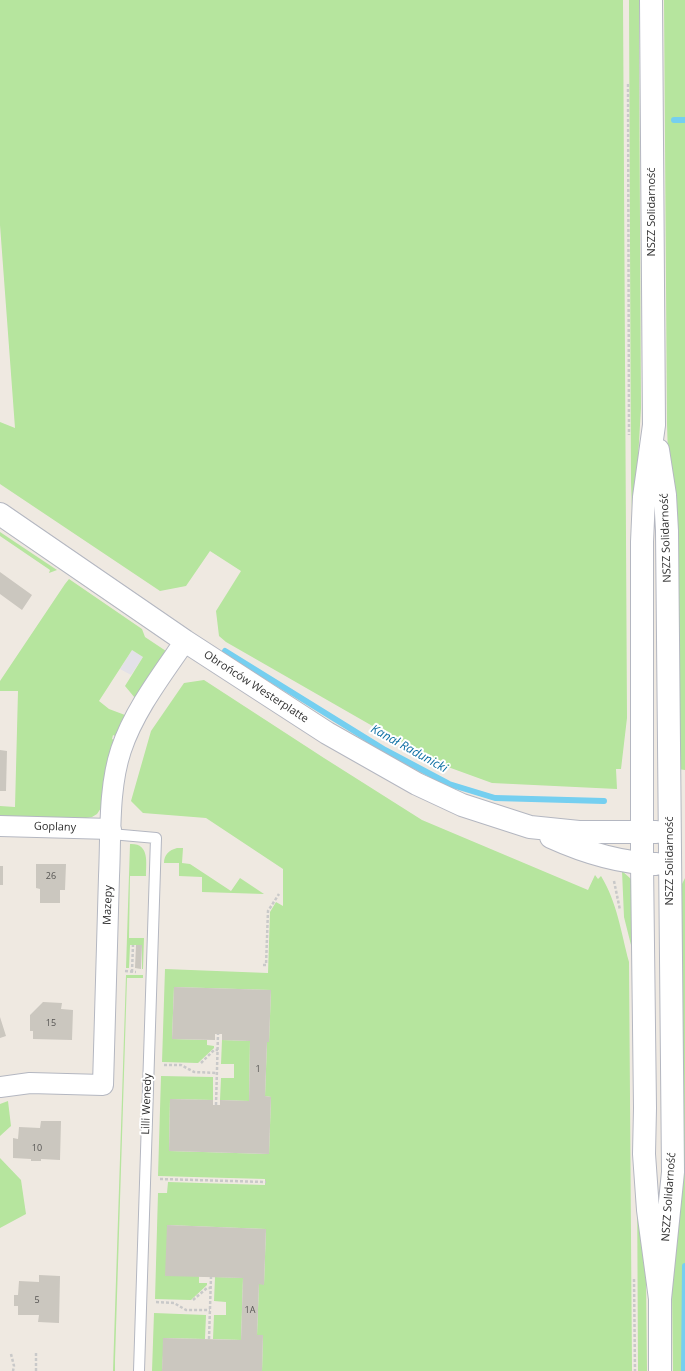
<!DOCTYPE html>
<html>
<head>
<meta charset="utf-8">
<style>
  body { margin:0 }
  canvas { display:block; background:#efe9e1 }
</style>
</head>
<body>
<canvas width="685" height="1371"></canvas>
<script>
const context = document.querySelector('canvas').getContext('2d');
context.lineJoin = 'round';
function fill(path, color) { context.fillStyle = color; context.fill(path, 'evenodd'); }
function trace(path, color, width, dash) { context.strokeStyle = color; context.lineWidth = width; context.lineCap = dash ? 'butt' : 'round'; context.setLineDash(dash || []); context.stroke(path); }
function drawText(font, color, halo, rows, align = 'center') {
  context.font = font + ' "Open Sans",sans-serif'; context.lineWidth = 4; context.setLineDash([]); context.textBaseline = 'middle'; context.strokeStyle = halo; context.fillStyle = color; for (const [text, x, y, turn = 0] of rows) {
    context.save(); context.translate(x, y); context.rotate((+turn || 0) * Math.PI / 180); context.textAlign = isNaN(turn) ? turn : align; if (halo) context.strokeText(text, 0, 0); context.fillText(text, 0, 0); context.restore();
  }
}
fill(new Path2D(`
  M132 650 143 657 131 675 120 669Z`), '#e3e1e8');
fill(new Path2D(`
  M0 0H623L627 718 621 769H616L617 789 492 783 437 763 226 642 219 636 216 611 241 571 210 551 186 586 160 591 0 484V422L15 428 0 225Z
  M629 0H639V39L641 408 633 544 631 482Z
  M664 0H685V770L678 769 667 424Z
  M0 532 57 570 49 573 50 570 0 536Z
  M69 579 142 629 145 637 166 651 135 698 125 686 143 657 132 650 99 701 109 709 125 715 115 736 113 735 112 739 114 740 104 777 101 808 97 814 92 817 86 818 0 816V806L15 807 18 691H0V681L65 584Z
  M204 680 324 758 422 820 588 890 595 875 598 879 601 876C617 902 621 932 629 962L632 1371H262L263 1335H257L259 1284H264L266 1229 167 1225 199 1277V1283H207V1285L191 1300 155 1299 158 1193H167L168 1182 265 1185V1179L158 1176 161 1076 213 1077V1100L170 1099 169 1151 269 1154 271 1097 265 1096 267 1042H269L271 990 174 987 172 1039 207 1040V1045L214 1046V1048L198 1063 162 1062 165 969 268 973 270 912 276 902 283 906V869L206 818 143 813 131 801 151 731 184 683Z
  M130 844C150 843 146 863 146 876H130L129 938H144L143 969H142V945H130L129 968H126Z
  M177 848H183L182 863 190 864 231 891 240 878 264 894 202 892V877L179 876V863H164C164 855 169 850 177 848Z
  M622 871 631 879 634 883 635 961 624 917Z
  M685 878V1371H673L672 1287 681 886Z
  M126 975H143V978H127L115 1360V1371H113Z
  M222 1040 250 1041 249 1101 220 1100 221 1078H234V1064H221Z
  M8 1101 11 1126 0 1136V1104Z
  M0 1158 21 1180 26 1214 0 1228Z
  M637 1167 646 1280 647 1371H638Z
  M215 1277 243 1278 241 1340 213 1339 214 1315H226V1302L214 1301Z
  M154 1313 206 1315 205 1339 164 1338 162 1371H152Z`), '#b6e59e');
trace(new Path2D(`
  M674 120H685
  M225 651 385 750 449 784 495 798 604 801
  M684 1371 685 1266`), '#75cff0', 6);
fill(new Path2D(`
  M0 572 32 595 22 610 0 594Z
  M0 750 7 751 6 791H0Z
  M36 864H66L65 890H60V903H40V889L36 888Z
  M0 866H3V885H0Z
  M136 945H142L141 969 135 968Z
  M174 987 271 990 269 1042H267L265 1096 271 1097 269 1154 169 1151 170 1099 213 1100V1105H220V1100L249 1101 250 1041 222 1040V1034H215V1040L172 1039Z
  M43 1002 62 1003 61 1009 73 1010 72 1040 33 1039V1031H30V1015Z
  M0 1017 6 1036 0 1038Z
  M41 1121H61L60 1160 41 1159V1161H31V1159L13 1158V1138L18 1139 19 1127 40 1128Z
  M167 1225 266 1229 264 1285 259 1284 257 1335H263L262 1371H162L163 1338 241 1340 243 1278 165 1276Z
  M39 1275 60 1276 59 1323 38 1322 39 1315H18V1306H14V1295H18L19 1281 39 1282Z`), '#cbc7bf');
const lane = new Path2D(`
  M111 834 156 838 139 1371`);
const street = new Path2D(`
  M0 826 111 829
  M0 1087 30 1083 103 1085C105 1015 107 946 109 876 111 836 108 789 121 750 134 711 161 676 185 641`);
const secondary = new Path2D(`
  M651 0 654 425 644 497 642 542V863L645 1108 644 1154 648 1210 660 1299
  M658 450 665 495 667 531 673 1172 660 1299V1371
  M0 514 185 641 327 733 417 784 462 805 530 827 579 832H656
  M551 837C584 852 620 863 656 864`);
trace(lane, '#b4b7c1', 12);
trace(street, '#b4b7c1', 22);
trace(secondary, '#b4b7c1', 24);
trace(new Path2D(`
  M628 84 629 435
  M614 881 620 910
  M263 965H266L268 911 279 894
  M125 971 136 972
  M132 972 133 945
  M201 1063 214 1050H218
  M164 1065H181L194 1072 217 1073
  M216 1105 218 1034
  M160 1179 266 1182
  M634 1279 635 1371
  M193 1300 207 1288H210
  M156 1302 174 1303 186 1310H210
  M209 1339 211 1277
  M11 1354 14 1366 13 1371
  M36 1371V1353`), '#c9c9c9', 2.5, [3, 2]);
trace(lane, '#fff', 10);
trace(street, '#fff', 20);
trace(secondary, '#fff', 22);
drawText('9px', '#555452', null, [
  ["26",51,876],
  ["15",51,1023],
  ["1",258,1069],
  ["10",37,1148],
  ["5",37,1300],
  ["1A",250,1310]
]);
drawText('11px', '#2e2e2e', '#fff', [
  ["NSZZ Solidarność",652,212,-90],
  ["NSZZ Solidarność",666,538,-92],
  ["Obrońców Westerplatte",256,687,33],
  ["Goplany",55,827,2],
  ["NSZZ Solidarność",670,861,-90],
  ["Mazepy",108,905,-88],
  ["Lilli Wenedy",147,1104,-88],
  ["NSZZ Solidarność",669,1197,-86]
]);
drawText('italic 12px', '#0d6fa3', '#fff', [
  ["Kanał Radunicki",409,749,29]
]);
</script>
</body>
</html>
